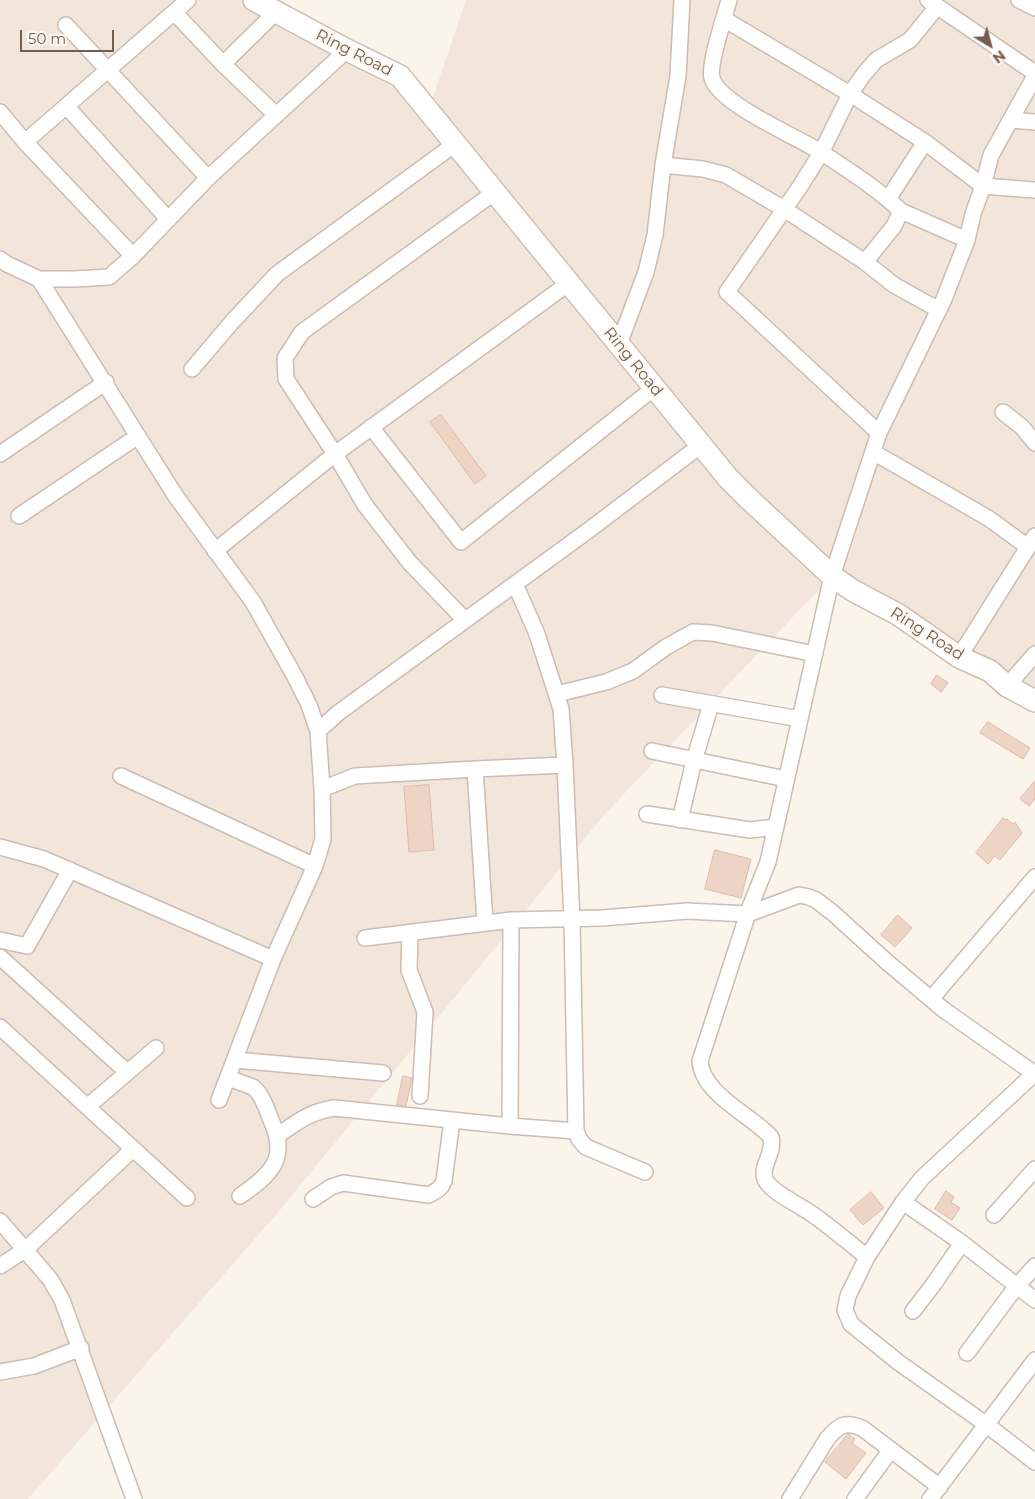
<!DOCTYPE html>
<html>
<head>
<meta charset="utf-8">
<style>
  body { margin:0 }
  #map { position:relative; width:1035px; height:1499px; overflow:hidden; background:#fbf4eb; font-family:Montserrat,sans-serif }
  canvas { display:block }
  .north { position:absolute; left:965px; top:20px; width:50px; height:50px; -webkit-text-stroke:4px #fdf8f1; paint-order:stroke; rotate:143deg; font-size:14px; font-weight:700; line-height:20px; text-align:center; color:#735c50 }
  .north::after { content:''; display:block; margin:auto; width:18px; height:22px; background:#735c50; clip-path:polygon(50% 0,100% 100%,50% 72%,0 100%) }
  .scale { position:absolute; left:20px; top:30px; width:94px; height:22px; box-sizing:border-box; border:2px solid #735c50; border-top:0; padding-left:6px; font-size:15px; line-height:18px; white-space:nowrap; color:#735c50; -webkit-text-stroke:4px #fdf8f1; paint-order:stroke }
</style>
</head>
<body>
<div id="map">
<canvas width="1035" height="1499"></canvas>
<div class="north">N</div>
<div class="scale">50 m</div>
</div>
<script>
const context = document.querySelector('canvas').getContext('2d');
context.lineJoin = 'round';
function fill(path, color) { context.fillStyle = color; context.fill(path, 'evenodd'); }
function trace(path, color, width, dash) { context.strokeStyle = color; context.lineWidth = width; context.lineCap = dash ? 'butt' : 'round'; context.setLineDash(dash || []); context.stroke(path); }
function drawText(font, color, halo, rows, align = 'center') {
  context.font = font + ' Montserrat,sans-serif'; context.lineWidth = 4; context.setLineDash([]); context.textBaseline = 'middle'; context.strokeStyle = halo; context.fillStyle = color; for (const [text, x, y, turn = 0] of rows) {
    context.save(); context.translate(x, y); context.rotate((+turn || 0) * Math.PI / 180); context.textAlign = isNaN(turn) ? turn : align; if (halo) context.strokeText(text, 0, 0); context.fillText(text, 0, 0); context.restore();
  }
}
fill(new Path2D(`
  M0 0H256L430 106 466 0H1035V699L832 576 604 815 280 1210 28 1499H0Z`), '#f2e6da');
const building = new Path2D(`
  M441 415 486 476 475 484 430 422Z
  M937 675 948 683 941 692 931 684Z
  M988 722 1030 748 1023 759 980 733Z
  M1035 781V799L1029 806 1020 799Z
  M429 785 434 850 409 852 404 787Z
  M1003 818 1005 820 1007 819 1013 824 1015 822 1022 833 1000 860 995 856 988 864 976 853Z
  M715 850 751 859 741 898 705 889Z
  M898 915 912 928 895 947 881 935Z
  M403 1076 412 1078 406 1106 397 1105Z
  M946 1191 954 1197 951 1202 960 1208 952 1220 935 1209Z
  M871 1192 884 1208 863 1225 850 1210Z
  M848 1434 855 1439 852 1443 866 1453 846 1479 825 1462Z`);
fill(building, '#edd4c5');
trace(building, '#debba8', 1);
const street = new Path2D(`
  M928 0 1035 73
  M1019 0 1035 8
  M174 12 223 64 276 115
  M724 19 850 94 925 142 983 186 1035 190
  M66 25 208 178
  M223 64 276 12
  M67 107 168 219
  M0 112 25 142
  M1011 120 1035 122
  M663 165 703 169 726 175 784 209 865 262 894 226 901 211C878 189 848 170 821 152 797 137 719 104 712 78 708 65 725 16 729 0
  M888 199 925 142
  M901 211 967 240
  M133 256 25 142 188 0
  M0 259 7 264 39 279H74L109 277 133 256 208 178 347 50
  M865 262 894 285 939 310
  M39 279 175 495 253 602 294 675 309 705 318 731 322 789 323 839 315 866 273 959 219 1100
  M619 344 646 272 655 235 663 165 678 76 682 0
  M192 369 232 322 277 274 455 144
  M1003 412 1022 427 1035 443
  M371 427 461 542 654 388
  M879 433 727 292 799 188 821 153 850 94 864 74 876 60 910 40 937 7
  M873 452 988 518 1028 547
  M0 454 106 382
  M19 516 138 436
  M215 551 335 454 569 283
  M515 584 537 634 561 709 565 765 572 920 576 1131 579 1139 586 1147 645 1172
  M465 620 410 563 365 505 335 454 286 379 285 358 302 332 495 192
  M959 657 1035 536
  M1007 686 1035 654
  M557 694 606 682 633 671 666 647 693 632 712 633 815 654
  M662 695 800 719
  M318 731 338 713 589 530 701 445
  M652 751 786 779
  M121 776 315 866
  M322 789 355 776 475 769
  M647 814 750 830 776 827
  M680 820 694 761 711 704
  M0 847 44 859 273 959
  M485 923 475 769 565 765
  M410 932 409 970 425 1012 420 1096
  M365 938 511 920 602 918 687 911 748 914 799 895 809 897 816 900 833 913 887 962 944 1010 1035 1074
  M0 940 27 946 70 870
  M0 957 127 1072
  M931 999 1035 877
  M0 1027 187 1198
  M235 1060 383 1073
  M1035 1073 922 1178 903 1202 867 1257 848 1296 845 1310 851 1324 898 1362 987 1425 1035 1462
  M228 1078 253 1087 258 1092C264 1100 267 1110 271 1120 289 1159 271 1174 240 1196
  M87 1107 156 1048
  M510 1126 511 920
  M278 1135C299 1121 309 1112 334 1108L510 1126 576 1131
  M313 1199 331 1187 343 1183 429 1195C436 1191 441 1189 444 1181L452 1120
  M903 1202 962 1243 1035 1300
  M994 1215 1035 1169
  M0 1221 50 1279 62 1300 134 1499
  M867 1257C849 1243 831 1227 812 1214 800 1205 770 1192 765 1179 760 1166 775 1153 771 1137 751 1115 702 1094 700 1061L750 907 768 862 832 576 879 433 944 299 967 240 973 214 983 186 991 155 1035 76
  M0 1266 25 1250 132 1150
  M913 1311 933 1285 962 1243
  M967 1353 1016 1287 1035 1266
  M0 1372 34 1366 81 1348
  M790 1499 827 1439C839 1425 845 1421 862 1428L940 1487
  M855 1499 890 1451
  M930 1499 1035 1360`);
const secondary = new Path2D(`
  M254 0 347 50 400 76 728 478 749 499 832 576 852 590 899 615 959 657 990 671 1007 686 1035 701`);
trace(street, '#ccbcb2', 18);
trace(secondary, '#cebdaf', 24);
trace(street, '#fff', 15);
trace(secondary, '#fff', 21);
drawText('16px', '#735c50', '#fdf8f1', [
  ["Ring Road",354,53,27],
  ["Ring Road",633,362,51],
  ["Ring Road",927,634,33]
]);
</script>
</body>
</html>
